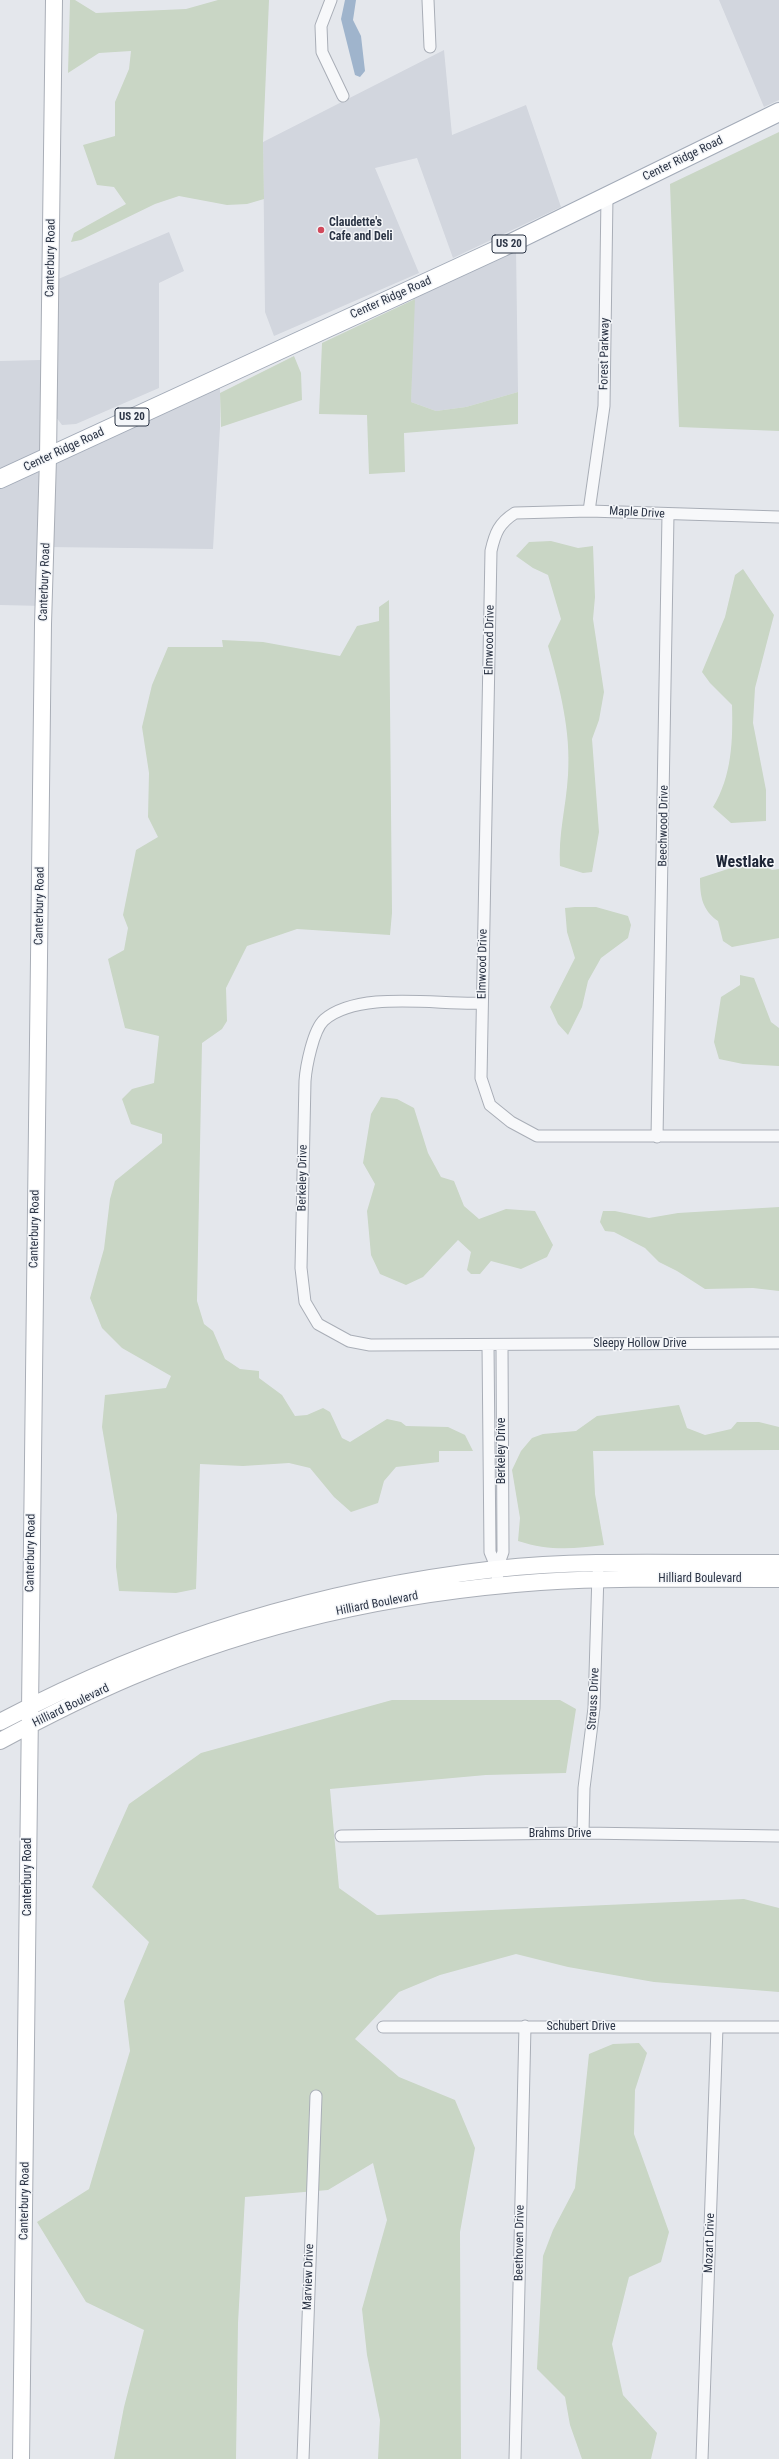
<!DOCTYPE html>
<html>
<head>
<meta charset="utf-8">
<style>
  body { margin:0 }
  canvas { display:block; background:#e4e7ec }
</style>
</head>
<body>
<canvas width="779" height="2459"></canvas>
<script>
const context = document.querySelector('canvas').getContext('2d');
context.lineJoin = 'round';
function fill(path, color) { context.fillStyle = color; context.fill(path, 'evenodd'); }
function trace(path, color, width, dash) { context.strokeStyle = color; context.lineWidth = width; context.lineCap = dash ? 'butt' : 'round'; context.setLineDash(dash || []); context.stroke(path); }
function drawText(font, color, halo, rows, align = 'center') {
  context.font = font + ' "Roboto Condensed",sans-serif'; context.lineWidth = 3; context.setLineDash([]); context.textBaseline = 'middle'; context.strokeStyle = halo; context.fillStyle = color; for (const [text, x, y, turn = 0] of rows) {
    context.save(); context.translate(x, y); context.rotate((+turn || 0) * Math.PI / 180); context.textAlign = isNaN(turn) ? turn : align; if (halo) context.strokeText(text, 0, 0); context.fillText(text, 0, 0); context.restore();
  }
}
fill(new Path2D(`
  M719 0H779V100L764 107Z
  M444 50 452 135 526 105 561 207 453 258 417 158 375 168 419 273 274 336 265 312 263 142Z
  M169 232 184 271 159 283V388L76 424 62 425 56 417V280Z
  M516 248 518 392 466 407 436 411 411 402 413 295Z
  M41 360 42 454 0 472V361Z
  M220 376V427L213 549 46 547 44 606 0 605V479Z`), '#d2d6de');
fill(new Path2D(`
  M70 0H75L96 13 186 9 218 0H269L263 142 264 199 247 204 227 205 179 196 155 204 81 240 71 242 74 233 126 204 114 187 97 185 83 145 115 136V102L129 69 131 51 99 53 68 73Z
  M779 132V431L679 427 670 184Z
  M415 299 411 402 436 411 466 407 518 392V424L404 433 405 472 369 474 367 415 319 414 322 343Z
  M294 356 301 373 302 400 221 427 220 393Z
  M551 541 578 548 593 546 595 597 593 619 604 692 599 720 592 739 599 832 592 872 583 873 560 866C558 834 566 808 568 775 571 731 560 689 548 646L561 619 548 575 533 568 516 556 529 542Z
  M743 569 774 615 755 688 753 723 766 790V821L731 823 713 807C732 776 733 740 732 705L710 683 702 672 725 617 735 575Z
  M389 600 392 913 390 935 297 929 247 946 226 988 227 1021 222 1029 202 1043 197 1301 204 1324 213 1331 225 1359 240 1369 259 1371V1378L282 1395 295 1416 307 1415 323 1408 330 1412 342 1438 350 1442 387 1419 401 1422 406 1426 448 1427 465 1435 473 1451H439V1462L396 1467 384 1481 378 1503 351 1512 334 1497 310 1468 289 1463 243 1466 200 1464 196 1589 176 1593 119 1591 116 1567 117 1515 102 1427 105 1395 166 1388 171 1376 122 1348 102 1328 90 1298 104 1249 110 1199 115 1181 162 1143V1134L131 1124 122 1099 132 1089 154 1083 159 1036 125 1028 108 959 124 950 128 928 123 915 136 850 158 837 148 817 149 773 142 727 152 685 168 647H223L222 640 263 642 340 656 357 626 379 621V607Z
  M750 859 772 870 779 869V938L732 947 723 941 718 921C702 910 700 896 700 878L731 868Z
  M575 907H596L628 916 631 925 628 938 601 958 588 981 582 1007 568 1035 558 1024 550 1007 575 958 567 932 565 908Z
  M740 975 754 978 771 1022 779 1028V1066L743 1064 719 1059 714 1042 721 997 740 985Z
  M381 1097 397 1099 414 1108 428 1153 441 1177 454 1181 464 1206 479 1219 506 1209 535 1211 553 1245 547 1257 521 1269 491 1261 480 1274H471L467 1270 471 1252 458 1240 423 1277 406 1285 380 1274 371 1255 367 1211 375 1184 363 1163 371 1114Z
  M779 1207V1291L753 1288 705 1289 677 1271 659 1262 645 1248 614 1232 605 1231 600 1222 603 1211H615L649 1218 678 1213Z
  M679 1405 687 1428 705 1435 731 1429 737 1422H759L779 1427V1450L593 1451 595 1494 604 1545C573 1549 549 1551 518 1541L520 1518 512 1470 521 1451 532 1438 543 1434 576 1431 597 1416Z
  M392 1700H560L576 1709 566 1773 486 1775 330 1789 339 1888 377 1915 744 1899 779 1908V1992L654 1982 568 1967 516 1954 440 1975 399 1992 355 2039 399 2077 455 2100 475 2148 460 2232 461 2459H378L380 2420 367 2355 362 2309 387 2220 373 2163 328 2190 245 2197 238 2323 236 2459H114L124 2407 144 2330 86 2302 37 2222 89 2189 130 2051 124 2001 149 1942 92 1887 129 1804 201 1753Z
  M639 2043 647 2053 635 2090 634 2134 669 2232 661 2262 629 2277 612 2344 623 2395 657 2433 651 2459H582L570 2425 565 2397 537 2369 543 2256 553 2230 575 2188 589 2054 613 2044Z`), '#c9d6c5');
fill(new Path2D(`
  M345 0H356L353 20 361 36 365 71 360 77 355 75 341 19Z`), '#9fb4cc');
const street = new Path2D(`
  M331 0 321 26 322 52 343 96
  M428 0 430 47
  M589 511 604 406 607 196
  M779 517 589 511 515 513C499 523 495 533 491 551L481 1078 490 1105 511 1122 537 1136H779
  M482 1003C437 1005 359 990 324 1020 313 1030 306 1067 305 1081L301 1268 305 1302 318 1324 349 1341 370 1345 779 1343
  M657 1137 668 515
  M488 1345 490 1552 497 1569 498 1586
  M497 1569 503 1552 502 1345
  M583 1833 584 1788 594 1708 598 1573
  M341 1836 583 1833 779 1836
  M383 2027H779
  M303 2459 316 2096
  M515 2459 525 2026
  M702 2459 717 2027`);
const secondary = new Path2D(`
  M0 1722C155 1640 321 1589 496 1569 589 1559 685 1564 779 1563
  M0 1741C43 1718 86 1696 131 1677 260 1622 400 1592 540 1582 619 1577 700 1579 779 1579
  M21 2459 43 624 48 458 54 0`);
const primary = new Path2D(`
  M0 479 503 247 779 112`);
trace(street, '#a9aeb7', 13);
trace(secondary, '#a9aeb7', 18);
trace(primary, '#a3abb8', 20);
trace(street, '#f7f8fa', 11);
trace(secondary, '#fff', 16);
trace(primary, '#fff', 18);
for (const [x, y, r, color] of [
  [321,230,4,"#d1495b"]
]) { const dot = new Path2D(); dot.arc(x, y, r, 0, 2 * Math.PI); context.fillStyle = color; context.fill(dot); trace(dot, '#f4f6f9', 1.5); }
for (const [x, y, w] of [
  [509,244,34],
  [132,417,34]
]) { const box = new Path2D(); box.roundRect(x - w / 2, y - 9, w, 18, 3); context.fillStyle = '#f4f6f9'; context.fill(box); trace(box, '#2b3445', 1); }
drawText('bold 11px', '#2b3445', null, [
  ["US 20",509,244],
  ["US 20",132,417]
]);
drawText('12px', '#2b3445', '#f4f6f9', [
  ["Center Ridge Road",683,159,-26],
  ["Canterbury Road",51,258,-89],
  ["Center Ridge Road",391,298,-24],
  ["Forest Parkway",605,354,-89],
  ["Center Ridge Road",64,450,-25],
  ["Maple Drive",637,513,3],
  ["Canterbury Road",45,582,-88],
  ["Elmwood Drive",490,640,-89],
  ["Beechwood Drive",664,826,-89],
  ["Canterbury Road",40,906,-89],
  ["Elmwood Drive",483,964,-89],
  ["Berkeley Drive",303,1178,-89],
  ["Canterbury Road",35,1229,-89],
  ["Sleepy Hollow Drive",640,1344],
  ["Berkeley Drive",502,1451,-90],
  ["Canterbury Road",31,1553,-89],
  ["Hilliard Boulevard",700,1579],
  ["Hilliard Boulevard",377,1604,-11],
  ["Strauss Drive",594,1699,-87],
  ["Hilliard Boulevard",71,1706,-26],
  ["Brahms Drive",560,1834],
  ["Canterbury Road",28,1877,-90],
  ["Schubert Drive",581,2027],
  ["Canterbury Road",25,2201,-89],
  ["Beethoven Drive",520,2243,-89],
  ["Mozart Drive",710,2243,-88],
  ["Marview Drive",309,2277,-88]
]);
drawText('bold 12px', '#2b3445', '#f4f6f9', [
  ["Claudette's",329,223],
  ["Cafe and Deli",329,237]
], 'left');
drawText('bold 16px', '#1d2536', '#f4f6f9', [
  ["Westlake",745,863]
]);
</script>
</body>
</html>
